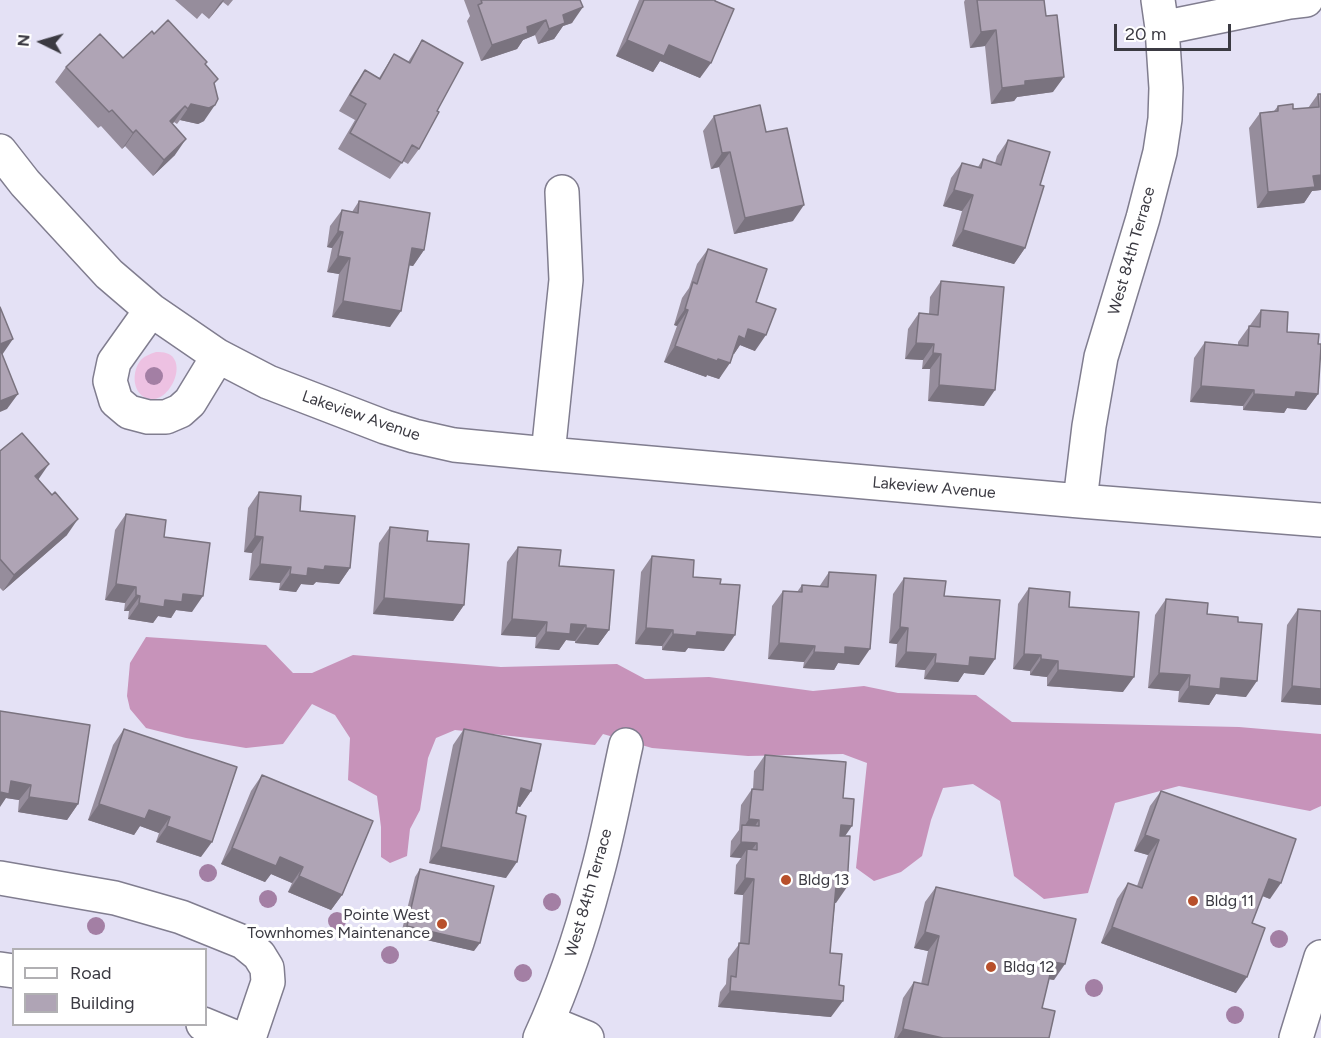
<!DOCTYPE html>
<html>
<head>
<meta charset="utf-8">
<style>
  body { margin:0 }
  #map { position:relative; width:1321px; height:1038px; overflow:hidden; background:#e4e1f5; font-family:Figtree,sans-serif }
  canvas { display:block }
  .legend { position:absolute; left:12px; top:948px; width:195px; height:78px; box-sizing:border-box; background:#fff; border:2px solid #b1b0b3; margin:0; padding:8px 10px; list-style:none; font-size:18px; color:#3b3a42 }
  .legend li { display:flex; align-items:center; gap:12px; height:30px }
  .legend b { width:30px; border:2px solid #b1b0b3 }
  .north { position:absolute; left:12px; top:12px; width:60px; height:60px; -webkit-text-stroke:4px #fff; paint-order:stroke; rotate:275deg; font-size:16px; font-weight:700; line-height:24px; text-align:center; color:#3b3a42 }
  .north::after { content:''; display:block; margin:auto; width:21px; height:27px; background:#3b3a42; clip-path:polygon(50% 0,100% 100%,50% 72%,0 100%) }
  .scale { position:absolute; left:1114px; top:24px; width:117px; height:27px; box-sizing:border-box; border:3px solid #3b3a42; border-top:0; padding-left:8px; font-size:18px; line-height:21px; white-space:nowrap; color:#3b3a42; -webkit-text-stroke:4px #fff; paint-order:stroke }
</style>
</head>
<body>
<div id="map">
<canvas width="1321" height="1038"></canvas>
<ul class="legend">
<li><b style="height:8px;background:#fff"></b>Road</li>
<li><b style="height:16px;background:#afa4b5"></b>Building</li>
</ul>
<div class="north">N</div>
<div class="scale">20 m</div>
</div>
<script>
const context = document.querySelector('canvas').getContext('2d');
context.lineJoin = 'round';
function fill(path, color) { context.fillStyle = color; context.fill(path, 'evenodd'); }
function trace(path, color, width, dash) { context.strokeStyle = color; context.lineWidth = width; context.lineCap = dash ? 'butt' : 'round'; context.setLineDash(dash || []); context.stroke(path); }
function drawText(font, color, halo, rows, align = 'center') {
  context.font = font + ' Figtree,sans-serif'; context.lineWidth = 6; context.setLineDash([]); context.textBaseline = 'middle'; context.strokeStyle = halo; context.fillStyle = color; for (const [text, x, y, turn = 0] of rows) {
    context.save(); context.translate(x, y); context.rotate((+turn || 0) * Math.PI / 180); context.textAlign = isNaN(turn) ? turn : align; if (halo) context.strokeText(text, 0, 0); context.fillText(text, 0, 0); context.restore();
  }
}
fill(new Path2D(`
  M156 352C195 349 171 408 146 398 132 392 132 372 140 361 144 356 150 354 156 352Z`), '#edc1e2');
fill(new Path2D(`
  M146 637 266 645 293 673H312L353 655 501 667 617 664 645 679 709 677 813 691 864 686 898 693 976 695 1012 722 1239 727 1321 734V806L1310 811 1179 786 1115 803 1088 893 1044 899 1014 876 1000 801 973 784 943 788 931 820 922 856 901 872 874 881 856 868 867 763 843 754 748 756 652 748 603 734 595 745 455 730 436 738 428 758 420 810 410 829 407 856 390 863 381 857V827L377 796 348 780 350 738 335 715 312 704 283 744 246 748 186 738 146 728 130 709 127 696 130 663Z`), '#c793ba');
const minor = new Path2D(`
  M1162 28 1289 2 1306 0
  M0 151 25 183 109 274 151 310 218 356 268 382 385 427 414 436 454 445 537 453 1080 501 1321 520
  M151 310 114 362 110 381 116 401 129 412 148 417H166L180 411 190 402 218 356
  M548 454 566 280 562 192
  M1080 501 1089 426 1101 357 1143 218 1160 152 1165 119 1166 88 1162 28 1158 0
  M0 878 115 898 181 917 243 942 259 955 267 968 268 982 249 1038
  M0 969 14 971
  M548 1022 587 1038
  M203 1024 237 1038
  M540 1038C563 988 581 934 595 881 608 836 616 790 626 745
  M1296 1038 1321 957`);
trace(minor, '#807d8f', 36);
trace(minor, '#fff', 33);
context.fillStyle = '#a37fa4';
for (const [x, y] of [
  [154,376],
  [208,873],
  [268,899],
  [552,902],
  [337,921],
  [96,926],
  [1279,939],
  [390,955],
  [523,973],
  [1094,988],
  [1235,1015]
]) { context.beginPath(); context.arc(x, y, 9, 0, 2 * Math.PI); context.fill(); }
fill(new Path2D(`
  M175 0H233L228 6 223 2 209 19 202 13 197 19Z
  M464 0H580L572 23 563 26 554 39 538 44 535 35 523 40 517 49 481 61 467 21 470 16Z
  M639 0H715L700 78 660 61 653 72 616 56Z
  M965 0H1044L1053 92 1017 97 1014 101 991 104 985 46 970 48 964 2Z
  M154 34 205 64 214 84 204 121 198 124 180 120 177 124 174 122 172 124 175 155 153 176 125 146 122 149 101 126 98 128 55 82 66 67 123 58Z
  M422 40 437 111 419 149 408 164 403 161 390 179 338 149 355 120 339 111 354 86 365 70 379 78 394 54 408 62Z
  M1318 94H1321V190L1312 191 1304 203 1257 208 1249 128 1260 113 1274 111 1278 106 1293 109 1308 108Z
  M714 116 793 221 734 234 719 167 711 169 703 131Z
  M1008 140 1040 185 1025 248 1014 264 952 246 962 211 943 206 951 178 962 163 978 167 983 159 995 163 997 156Z
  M359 201 424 250 413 266 409 265 390 327 332 317 339 274 327 272 332 248 327 247 330 226 342 210 352 212Z
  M708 249 756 302 755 351 740 345 734 354H733L719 379 707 375 706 377 664 362 677 326 674 325 682 298 689 288 697 264Z
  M941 281 984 406 928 401 930 369H922L923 360 905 359 908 329 919 313 929 314 930 297Z
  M1261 310 1287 332 1318 344V394L1306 410 1287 408 1284 413 1243 410V406L1190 402 1194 358 1205 342 1238 345V342Z
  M0 451 38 479 67 535 3 591 0 588Z
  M259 492 300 511 350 568 339 584 316 582 313 585 301 584 296 592 279 590 280 583 249 580 252 553 244 552 248 508Z
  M126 514 164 537 192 612 176 610 171 618 158 616 153 623 128 619 129 611H124L125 603 105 600 115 530Z
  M390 527 427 541 464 605 453 621 373 614 379 543Z
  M518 547 559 566 609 630 598 645 575 643V641L566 640 559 650 535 648 536 637 501 635 507 562Z
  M652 556 693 577 720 584 724 651 688 648 685 652 662 650V646L635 644 641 572Z
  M829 572 859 665 838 663 834 670 803 668 804 662 768 659 772 606 783 591 797 592 802 585 819 587Z
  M904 578 944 596 984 675 964 673 958 682 924 679 925 670 895 667 897 644 889 643 893 594Z
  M1029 588 1069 607 1123 692 1047 686V677L1030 675V671L1013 669 1018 604Z
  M1166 599 1207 614 1238 622 1246 697 1216 694 1209 705 1178 702 1179 691 1148 688 1155 615Z
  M1298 609 1321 705 1281 702 1287 625Z
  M0 711 78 804 67 820 18 812 19 800 6 798Z
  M124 729 201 857 156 842 159 833 140 826 134 835 88 820 113 745Z
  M464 729 531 791 520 807 518 806 506 878 429 863 453 745Z
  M765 755 843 798 845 836 835 903 830 953 831 1017 718 1007 720 992 726 984 728 959 740 943 743 895 734 894 736 865 741 858 730 857 731 841 739 830 741 805 752 789H753L754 771Z
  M262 775 342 895 331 910 288 892 292 883 271 874 265 882 221 864 251 791Z
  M1161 791 1270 899 1262 896 1252 923 1236 993 1101 943 1117 899 1128 883 1137 886 1148 855 1134 851 1150 806Z
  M420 869 474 951 401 934 415 877Z
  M936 887 1054 980 1049 979 1042 1008 1049 1038H894L903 998 914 982 921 984 928 951 914 948 925 902Z`), '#968d9c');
fill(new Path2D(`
  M223 0H224L209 19 220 3Z
  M583 7 572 23 563 26 554 39 538 44 549 29 563 15Z
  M546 20 535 35 523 40 517 49 481 61 492 45 527 27Z
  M996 30 985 46 970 48 981 32Z
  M627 40 669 45 711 63 700 78 660 61 653 72 616 56Z
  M1064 77 1053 92 1017 97 1014 101 991 104 1002 88 1025 81Z
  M191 104 215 105 204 121 198 124 180 120Z
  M185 106 174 122 159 137 170 121Z
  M136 130 125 146 122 149 133 133Z
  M186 139 175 155 153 176 164 160Z
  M730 152 719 167 711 169 722 153Z
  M1321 175V190L1312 191 1304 203 1257 208 1268 192 1313 176Z
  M954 190 973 195 962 211 943 206Z
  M804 205 793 221 734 234 745 218Z
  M963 230 1025 248 1014 264 952 246Z
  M338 231 343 232 332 248 327 247Z
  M412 248 424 250 413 266 401 264Z
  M338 256 350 258 339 274 327 272Z
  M343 301 401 311 390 327 332 317Z
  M685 309 688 310 677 326 674 325Z
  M748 329 766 335 755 351 740 345 734 354 728 352 739 336Z
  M13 339 2 355H0V344Z
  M916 343 934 344 923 360 905 359Z
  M675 346 730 363 719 379 707 375 706 377 664 362Z
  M933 353 941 354 930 369H922Z
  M939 385 995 390 984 406 928 401Z
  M1201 386 1254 390 1243 406 1190 402Z
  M1296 392 1318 394 1306 410 1287 408 1284 413 1243 410 1254 394Z
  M18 394 7 409 0 412V401Z
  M49 464 38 480 35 476Z
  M78 519 67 535 3 591 14 575Z
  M255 536 263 537 252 553 244 552Z
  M260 564 291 567 280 583 249 580Z
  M325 566 350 568 339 584 316 582 313 585 301 584 296 592 279 590 290 574 308 568Z
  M116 584 136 587 125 603 105 600Z
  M183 594 203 596 192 612 176 610 171 618 158 616 153 623 128 619 139 603 165 600Z
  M136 595 140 596 129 611H124Z
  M384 598 464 605 453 621 373 614Z
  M512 619 547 622 536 637 501 635Z
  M571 624 586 625 575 641 566 640 559 650 535 648 546 632Z
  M900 627 908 628 897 644 889 643Z
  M586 628 609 630 598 645 575 643Z
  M646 628 673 630 662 646 635 644Z
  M697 632 735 635 724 651 688 648 685 652 662 650 673 634Z
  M779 643 815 646 804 662 768 659Z
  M845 647 870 649 859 665 838 663 834 670 803 668 814 652Z
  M906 652 936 654 925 670 895 667Z
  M1024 654 1041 655 1030 671 1013 669Z
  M970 657 995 659 984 675 964 673 958 682 924 679 935 663Z
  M1041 659 1058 661 1047 677 1030 675Z
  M1058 670 1134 677 1123 692 1047 686Z
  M1159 673 1190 675 1179 691 1148 688Z
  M1221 678 1257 681 1246 697 1216 694 1209 705 1178 702 1189 686Z
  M1292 686 1321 689V705L1281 702Z
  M11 781 31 785 19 800 6 798 0 807V792Z
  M521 788 531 791 520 807 510 804Z
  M29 797 78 804 67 820 18 812Z
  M99 804 149 810 170 817 159 833 140 826 134 835 88 820Z
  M749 819 759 820 748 836 742 830Z
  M841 825 852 826 841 842 830 841Z
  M167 826 212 842 201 857 156 842Z
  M1145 835 1159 840 1148 855 1134 851Z
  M741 842 757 843 746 857 747 849 741 858 730 857Z
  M441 847 517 862 506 878 429 863Z
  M232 848 280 857 303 867 292 883 271 874 265 882 221 864Z
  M299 876 342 895 331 910 288 892Z
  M745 878 754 879 743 895 734 894Z
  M1269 879 1281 883 1270 899 1258 894Z
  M836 886 847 887 836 903 825 902Z
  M407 926 480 943 474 951 401 934Z
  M1112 927 1247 977 1236 993 1101 943Z
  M925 932 939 936 928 951 914 948Z
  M1053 962 1065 964 1054 980 1042 978Z
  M730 991 843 1001 831 1017 718 1007Z
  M903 1029 943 1038H897Z`), '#7a737f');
const building = new Path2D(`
  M481 0H580L583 7 563 15 565 23 549 29 546 20 527 27 528 33 492 45 478 5 482 3Z
  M644 0H715V1L734 9 711 63 669 45 664 56 627 40Z
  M977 0H1044L1046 16 1057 15 1064 77 1025 81V85L1002 88 996 30 981 32Z
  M168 20 207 62 205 64 218 79 214 83 218 99 215 105 209 108 191 104 188 109 185 106 170 121 186 139 164 160 136 130 133 133 112 110 109 112 66 67 100 34 123 58 152 31 154 34Z
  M422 40 463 63 437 111 439 112 419 149 412 145 402 163 350 133 366 104 350 95 365 70 380 79 394 54 410 63Z
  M1318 94H1321V175L1313 176 1315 187 1268 192 1260 113 1278 111V106L1293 104V109L1319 107Z
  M760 105 766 132 787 128 804 205 745 218 730 152 722 153 714 116Z
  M1008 140 1050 152 1040 185 1044 186 1025 248 963 230 973 195 954 190 962 163 981 168 983 159 1001 165Z
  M359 201 430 213 424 250 412 248 401 311 343 301 350 258 338 256 343 232 338 231 342 210 358 213Z
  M708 249 767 269 756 302 776 309 766 335 748 329 745 339 739 336 730 363 718 359 717 361 675 346 688 310 685 309 693 282 697 284Z
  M941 281 1004 287 995 390 939 385 941 354 933 353 934 344 916 343 919 313 938 315Z
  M0 307 13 339 0 344Z
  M1261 310 1288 312 1287 332 1319 334 1318 344H1321V347L1318 394 1296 392 1295 397 1254 394V390L1201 386 1205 342 1248 346 1249 326 1260 327Z
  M0 349 18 394 0 401Z
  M22 433 49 464 35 476 52 495 55 492 78 519 14 575 0 559V451Z
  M259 492 301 496 300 511 355 516 350 568 325 566 324 570 308 568 307 576 290 574 291 567 260 564 263 537 255 536Z
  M126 514 166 520 164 537 210 543 203 596 183 594 182 602 165 600 164 607 139 603 140 596 136 595V587L116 584Z
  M390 527 428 531 427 541 469 544 464 605 384 598Z
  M518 547 561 550 559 566 614 570 609 630 586 628V625L571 624 570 634 546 632 547 622 512 619Z
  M652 556 694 560 693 577 721 579 720 584 740 585 735 635 697 632 696 636 673 634V630L646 628Z
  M829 572 876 575 870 649 845 647V654L814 652 815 646 779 643 783 591 802 592V585L828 587Z
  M904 578 946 581 944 596 1000 600 995 659 970 657 969 666 935 663 936 654 906 652 908 628 900 627Z
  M1029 588 1070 592 1069 607 1139 612 1134 677 1058 670V661L1041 659V655L1024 654Z
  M1166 599 1208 603 1207 614 1238 617V622L1262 624 1257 681 1221 678 1220 689 1189 686 1190 675 1159 673Z
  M1298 609 1321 611V689L1292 686Z
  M0 711 90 725 78 804 29 797 31 785 11 781 9 794 0 792Z
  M124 729 237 767 212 842 167 826 170 817 149 810 145 819 99 804Z
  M464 729 541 744 531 791 521 788 516 813 526 816 517 862 441 847Z
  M765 755 846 762 843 798 854 799 852 826 841 825 840 836H850L847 887 836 886 830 953 842 954 839 985 844 986 843 1001 730 991 731 976 736 977 739 943 749 944 754 879 745 878 747 849 757 850V843L741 842 742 825 759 826V820L749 819 752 789 763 790Z
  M262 775 373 821 342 895 299 876 303 867 280 857 276 866 232 848Z
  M1161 791 1296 839 1281 883 1269 879 1252 923 1265 928 1247 977 1112 927 1128 883 1142 888 1159 840 1145 835Z
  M420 869 494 886 480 943 407 926Z
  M936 887 1076 919 1065 964 1053 962 1042 1008 1055 1011 1049 1038H943L903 1029 914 982 928 985 939 936 925 932Z`);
fill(building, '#afa4b5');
trace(building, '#7a737f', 1.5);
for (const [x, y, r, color] of [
  [786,880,6,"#b8502b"],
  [1193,901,6,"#b8502b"],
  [442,924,6,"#b8502b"],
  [991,967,6,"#b8502b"]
]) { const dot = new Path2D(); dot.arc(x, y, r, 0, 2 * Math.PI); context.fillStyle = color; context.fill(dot); trace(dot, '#fff', 2); }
drawText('16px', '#3b3a42', '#fff', [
  ["West 84th Terrace",1132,251,-74],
  ["Lakeview Avenue",361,416,19],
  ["Lakeview Avenue",934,488,5],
  ["West 84th Terrace",589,893,-74]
]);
drawText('16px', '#3b3a42', '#fff', [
  ["Bldg 13",798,880],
  ["Bldg 11",1205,901],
  ["Pointe West",430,915,"right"],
  ["Townhomes Maintenance",430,933,"right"],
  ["Bldg 12",1003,967]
], 'left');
</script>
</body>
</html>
